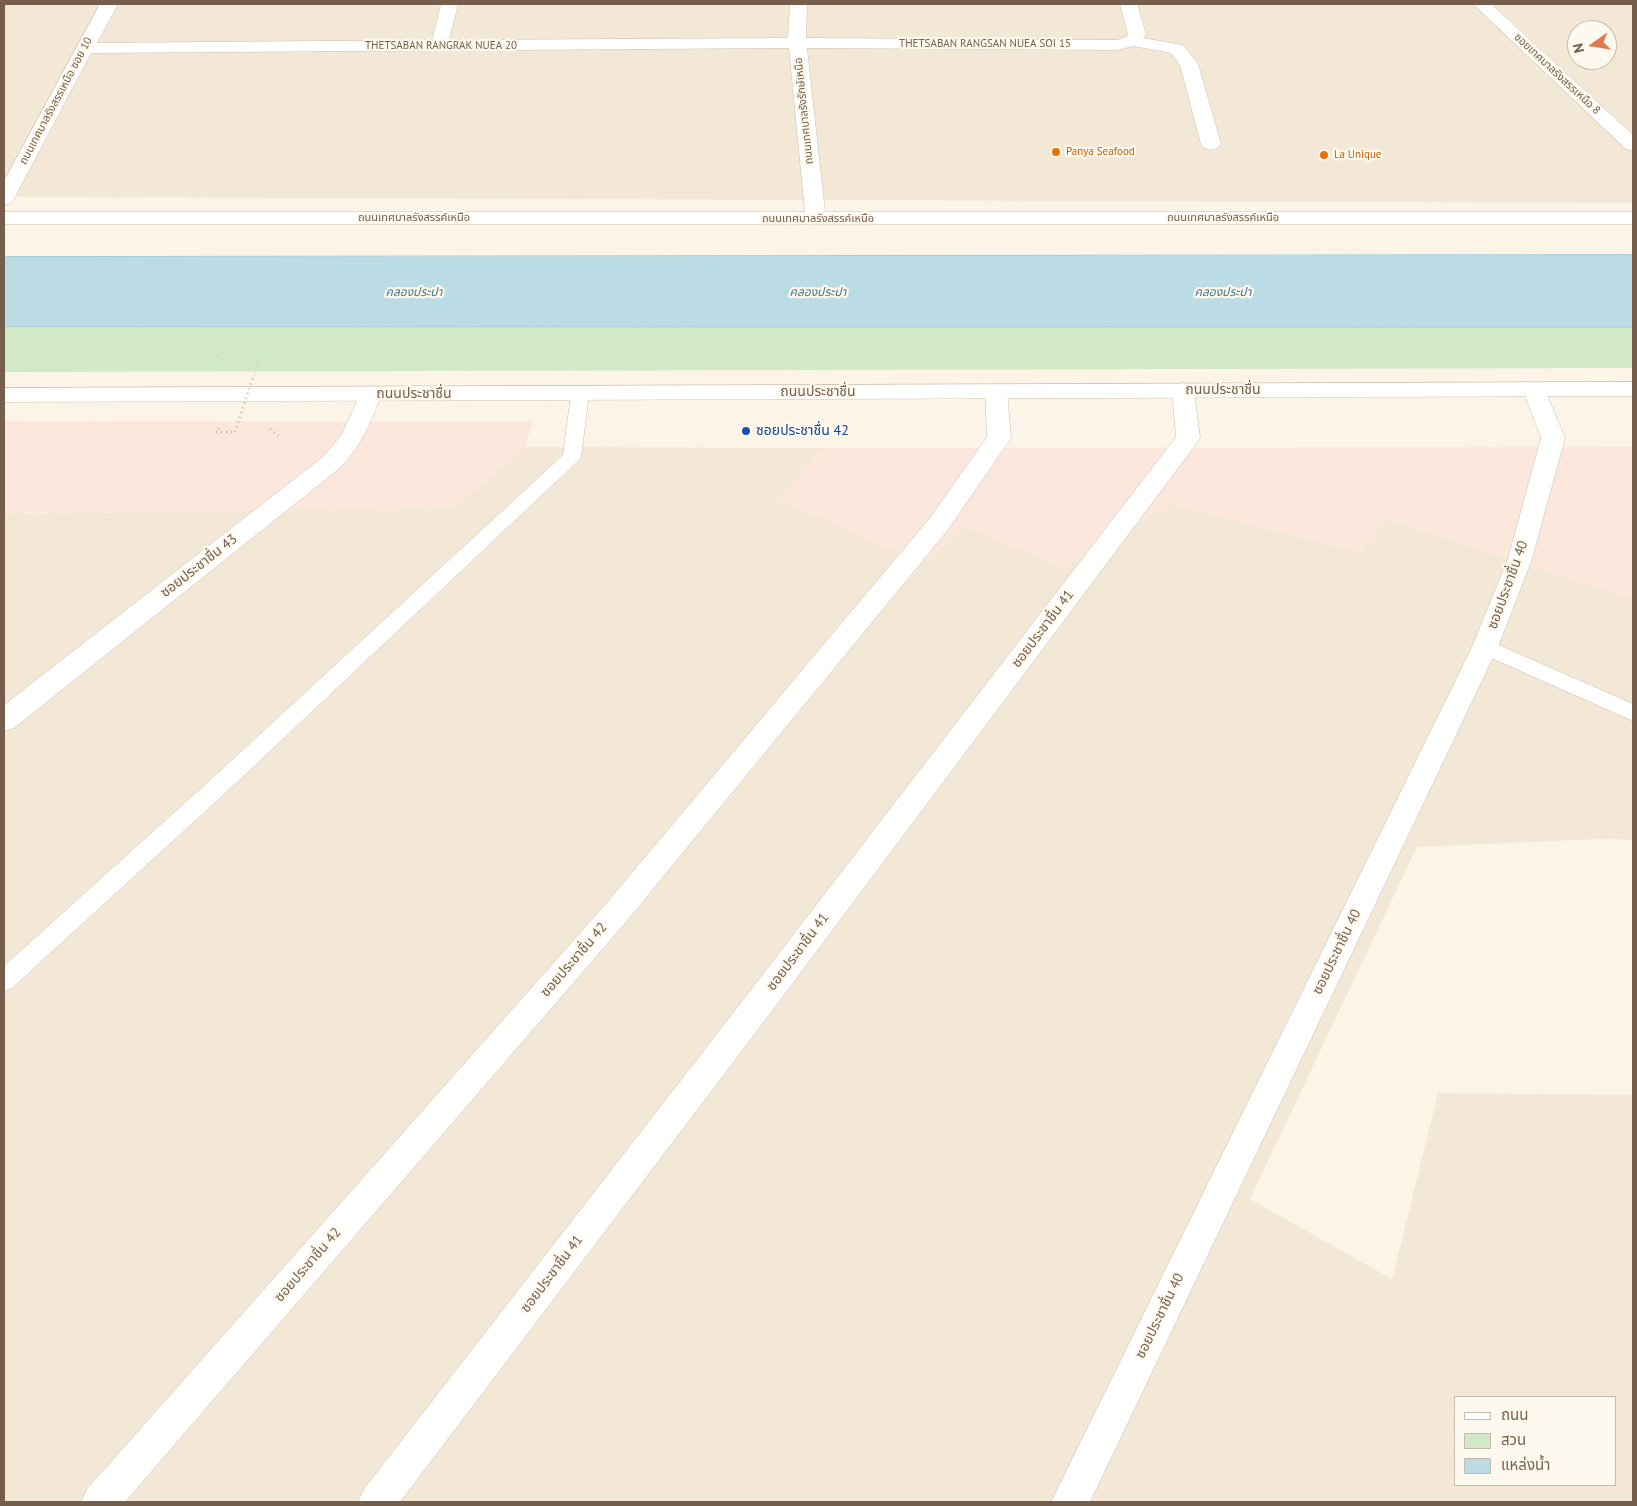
<!DOCTYPE html>
<html>
<head>
<meta charset="utf-8">
<style>
  body { margin:0 }
  #map { position:relative; width:1637px; height:1506px; overflow:hidden; background:#fcf5e7; font-family:"PT Sans","Noto Sans Thai",sans-serif }
  canvas { display:block }
  .frame { position:absolute; inset:0; border:5px solid #755e4c; pointer-events:none }
  .legend { position:absolute; left:1454px; top:1396px; width:162px; height:90px; box-sizing:border-box; background:#fef9ee; border:1px solid #c7bbad; margin:0; padding:6px 9px; list-style:none; font-size:15px; color:#755e4c }
  .legend li { display:flex; align-items:center; gap:10px; height:25px }
  .legend b { width:25px; border:1px solid #c7bbad }
  .north { position:absolute; left:1567px; top:20px; width:50px; height:50px; box-sizing:border-box; background:#fef9ee; border:1px solid #c7bbad; border-radius:50%; rotate:257deg; font-size:14px; font-weight:700; line-height:20px; text-align:center; color:#755e4c }
  .north::after { content:''; display:block; margin:auto; width:18px; height:22px; background:#e17c51; clip-path:polygon(50% 0,100% 100%,50% 72%,0 100%) }
</style>
</head>
<body>
<div id="map">
<canvas width="1637" height="1506"></canvas>
<div class="frame"></div>
<ul class="legend">
<li><b style="height:6px;background:#fff"></b>ถนน</li>
<li><b style="height:14px;background:#d2e9c6"></b>สวน</li>
<li><b style="height:14px;background:#bcdce5"></b>แหล่งน้ำ</li>
</ul>
<div class="north">N</div>
</div>
<script>
const context = document.querySelector('canvas').getContext('2d');
context.lineJoin = 'round';
function fill(path, color) { context.fillStyle = color; context.fill(path, 'evenodd'); }
function trace(path, color, width, dash) { context.strokeStyle = color; context.lineWidth = width; context.lineCap = dash ? 'butt' : 'round'; context.setLineDash(dash || []); context.stroke(path); }
function drawText(font, color, halo, rows, align = 'center') {
  context.font = font + ' "PT Sans","Noto Sans Thai",sans-serif'; context.lineWidth = 4.5; context.setLineDash([]); context.textBaseline = 'middle'; context.strokeStyle = halo; context.fillStyle = color; for (const [text, x, y, turn = 0] of rows) {
    context.save(); context.translate(x, y); context.rotate((+turn || 0) * Math.PI / 180); context.textAlign = isNaN(turn) ? turn : align; if (halo) context.strokeText(text, 0, 0); context.fillText(text, 0, 0); context.restore();
  }
}
fill(new Path2D(`
  M4 4H1633V203L4 197ZM1577 30H1607V60H1577Z
  M525 447 823 448 779 500 966 527 1064 568 1169 503 1361 553 1385 518 1633 599V840L1602 839 1417 847 1250 1199 1392 1279 1438 1093 1633 1095V1502H4V514L454 508ZM1456 1397H1616V1485H1456Z`), '#f3e8d6');
fill(new Path2D(`
  M4 421 533 422 525 447 454 508 4 514Z
  M1633 447V599L1386 518 1361 553 1169 503 1064 568 966 527 923 564 779 500 823 448Z`), '#fce7dc');
fill(new Path2D(`
  M1633 327V368L4 372V328Z`), '#d2e9c6');
const water = new Path2D(`
  M1633 255V327H4V257Z`);
fill(water, '#bcdce5');
trace(water, '#a3cad6', 1);
const service = new Path2D(`
  M580 388 586 390 589 394 581 457 578 461 234 785 12 988 4 991V966L218 773 563 455 571 394 574 390Z
  M1485 639 1633 704V721L1478 652 1475 647 1478 642Z`);
const minor = new Path2D(`
  M100 4H118L97 43 432 40 441 4H458L449 40 788 38 790 4H807L806 38 1117 40 1126 37 1128 34 1120 4H1137L1146 34 1143 38 1183 45 1198 64 1221 144 1218 148 1211 150 1204 148 1201 144 1180 65 1171 53 1133 46 1118 50 807 48 825 212H1633V224H4V212H805L789 48 91 53 14 199 11 203 4 205V181Z
  M1473 4H1491L1633 135V151L1626 149Z
  M1183 383 1191 385 1194 390 1200 438 1196 444 769 1015 400 1502H358L364 1489 747 995 1176 437 1172 390 1175 385Z
  M1534 383 1542 385 1545 390 1565 438 1532 559 1498 647 1090 1502H1051L1472 647 1508 559 1541 438 1523 390 1526 385Z
  M996 384 1004 386 1007 391 1011 438 947 531 625 923 125 1502H81L87 1489 605 905 929 519 987 437 985 391 988 386Z
  M370 388 378 390 381 395C371 423 361 446 340 468L14 728 4 731V705L324 456 342 434 362 390Z`);
const secondary = new Path2D(`
  M1633 382V396L4 402V388Z`);
trace(service, '#cdbeae', 1);
trace(minor, '#cdbeae', 1);
trace(secondary, '#d0bfab', 1);
trace(new Path2D(`
  M216 355 223 359`), '#d5baa3', 2.5, [0.5, 2.5]);
trace(new Path2D(`
  M219 428 216 432H235
  M270 429 280 437`), '#d5baa3', 3, [1, 4]);
fill(service, '#fff');
fill(minor, '#fff');
fill(secondary, '#fff');
trace(new Path2D(`
  M253 378 259 359`), '#d5baa3', 2.5, [0.5, 2.5]);
trace(new Path2D(`
  M235 432 253 377`), '#d5baa3', 3, [1, 4]);
for (const [x, y, r, color] of [
  [1056,152,5,"#e8710a"],
  [1324,155,5,"#e8710a"],
  [746,431,5,"#1a4fb4"]
]) { const dot = new Path2D(); dot.arc(x, y, r, 0, 2 * Math.PI); context.fillStyle = color; context.fill(dot); trace(dot, '#fef9ee', 2); }
drawText('11px', '#755e4c', '#fef9ee', [
  ["THETSABAN RANGSAN NUEA SOI 15",985,44],
  ["THETSABAN RANGRAK NUEA 20",441,46],
  ["ซอยเทศบาลรังสรรเหนือ 8",1557,74,43],
  ["ถนนเทศบาลรังสรรเหนือ ซอย 10",56,101,-62],
  ["ถนนเทศบาลรังรักษ์เหนือ",804,111,-96],
  ["ถนนเทศบาลรังสรรค์เหนือ",414,218],
  ["ถนนเทศบาลรังสรรค์เหนือ",1223,218],
  ["ถนนเทศบาลรังสรรค์เหนือ",818,219]
]);
drawText('11px', '#c56008', '#fef9ee', [
  ["Panya Seafood",1066,152],
  ["La Unique",1334,155]
], 'left');
drawText('italic 12px', '#477887', '#fef9ee', [
  ["คลองประปา",414,293],
  ["คลองประปา",818,293],
  ["คลองประปา",1223,293]
]);
drawText('14px', '#755e4c', '#fef9ee', [
  ["ถนนประชาชื่น",1223,390],
  ["ถนนประชาชื่น",818,392],
  ["ถนนประชาชื่น",414,394],
  ["ซอยประชาชื่น 43",199,566,-38],
  ["ซอยประชาชื่น 40",1508,585,-70],
  ["ซอยประชาชื่น 41",1043,629,-53],
  ["ซอยประชาชื่น 41",798,952,-53],
  ["ซอยประชาชื่น 40",1337,952,-64],
  ["ซอยประชาชื่น 42",574,960,-49],
  ["ซอยประชาชื่น 42",308,1265,-49],
  ["ซอยประชาชื่น 41",552,1274,-53],
  ["ซอยประชาชื่น 40",1160,1316,-64]
]);
drawText('14px', '#164399', '#fef9ee', [
  ["ซอยประชาชื่น 42",756,431]
], 'left');
</script>
</body>
</html>
